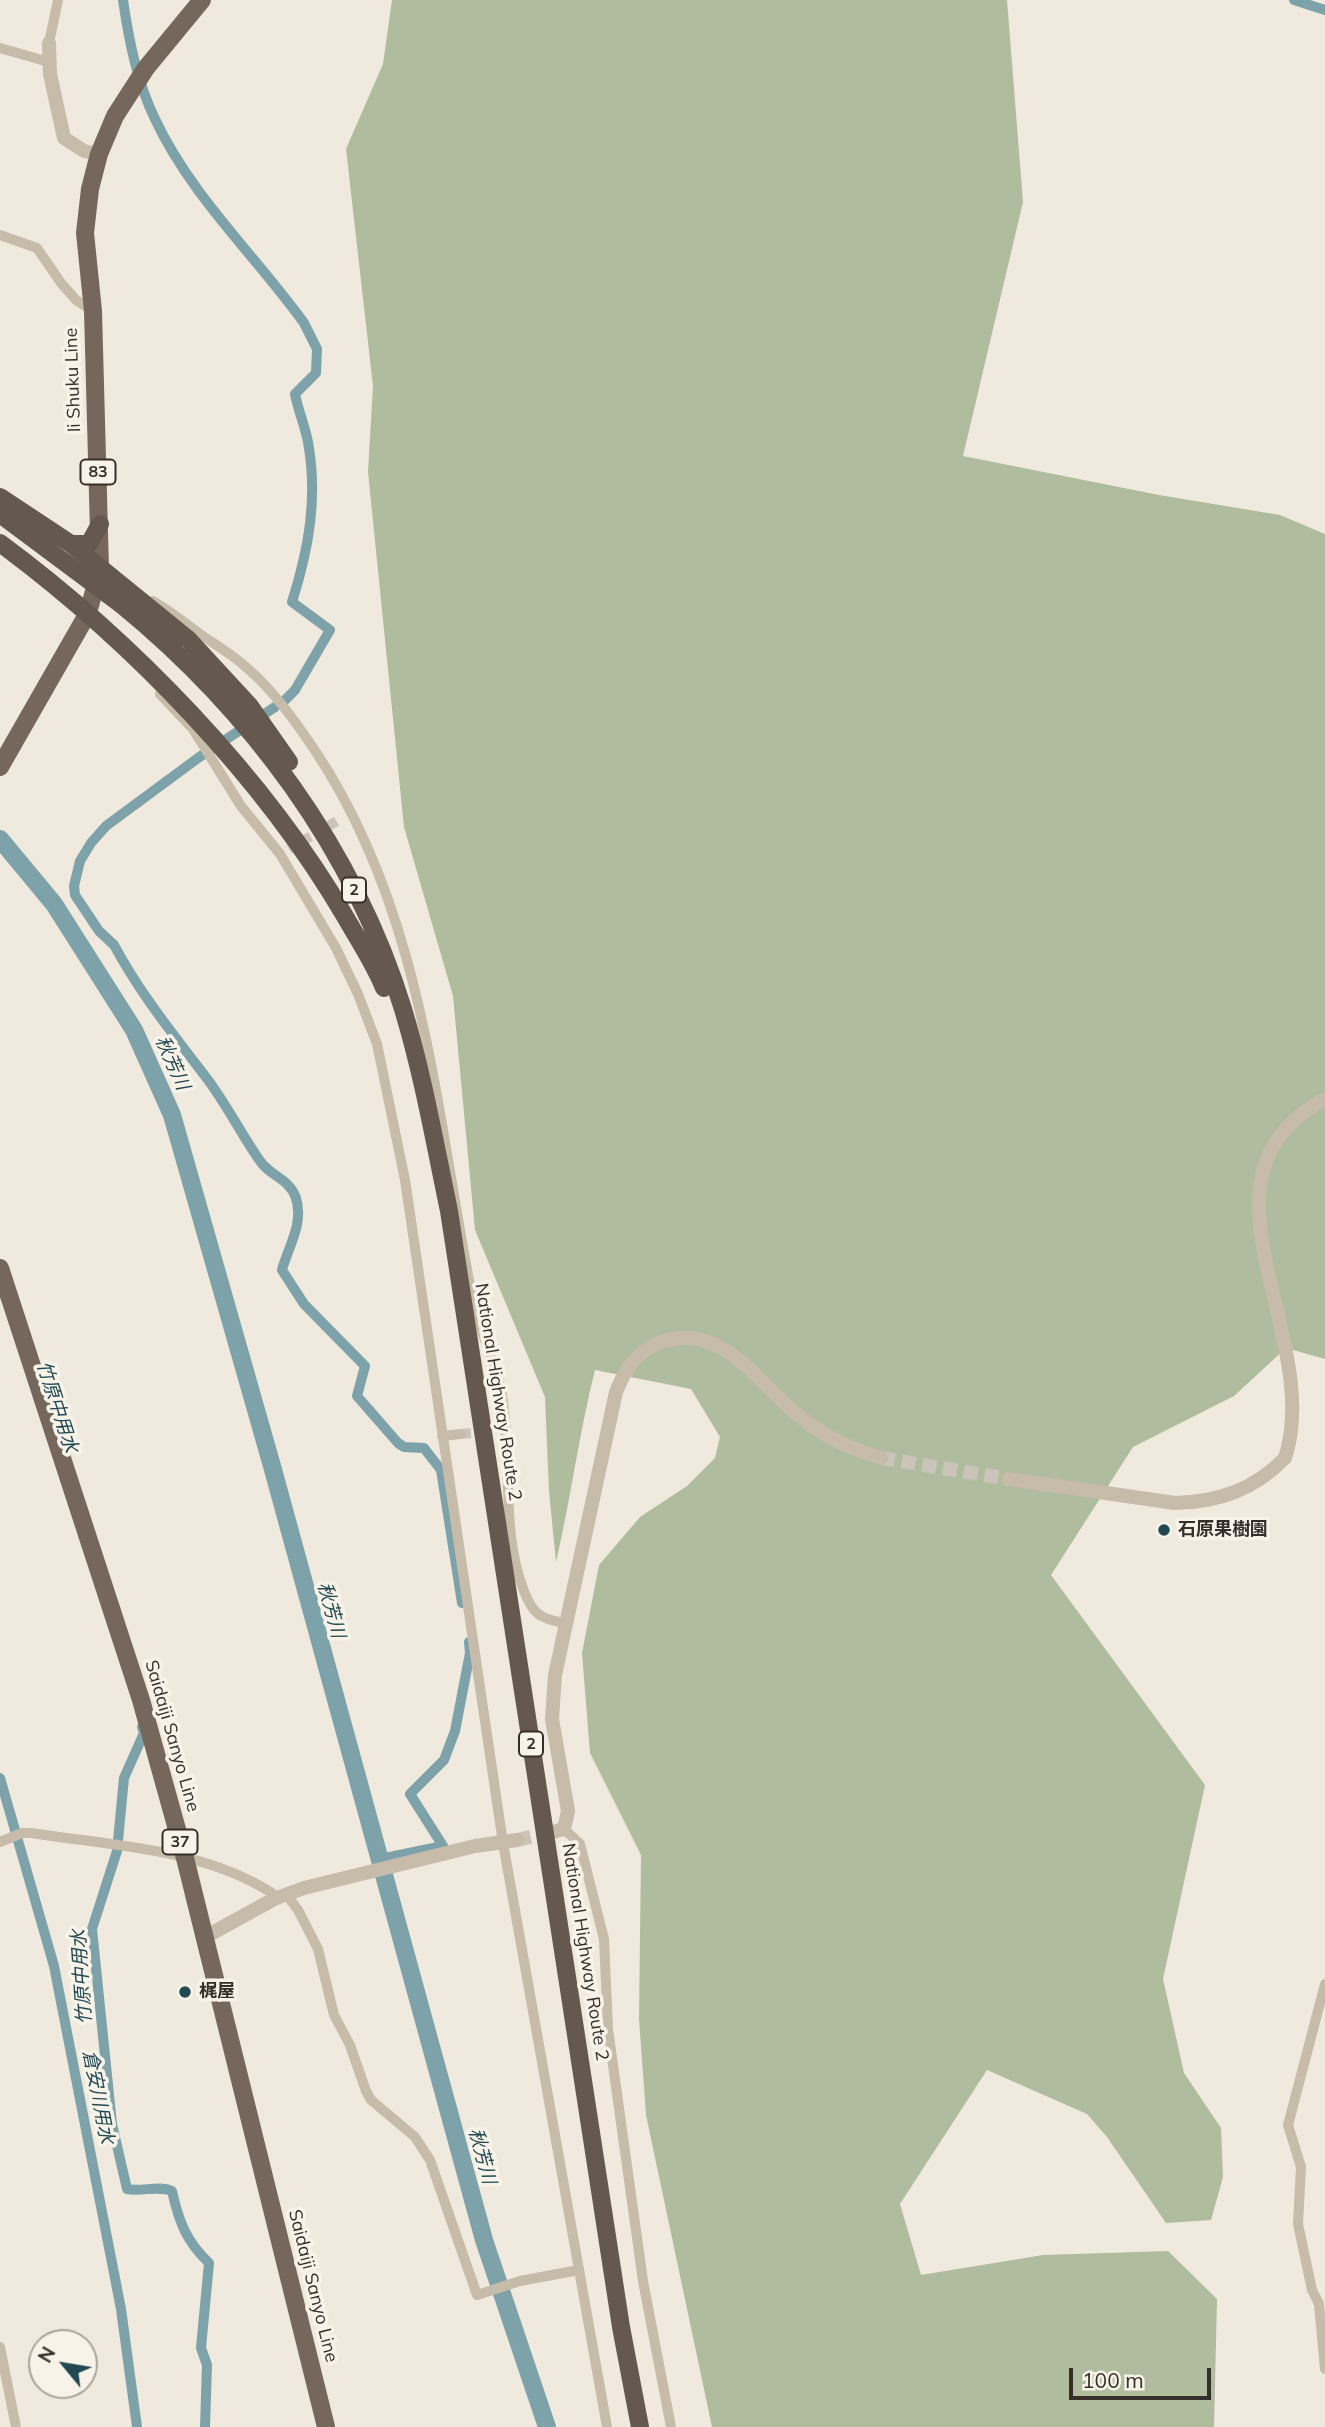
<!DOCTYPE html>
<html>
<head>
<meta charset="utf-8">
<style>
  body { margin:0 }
  #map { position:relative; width:1325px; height:2427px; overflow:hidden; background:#f0e9dd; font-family:Mulish,sans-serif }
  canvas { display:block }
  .north { position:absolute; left:28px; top:2329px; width:70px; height:70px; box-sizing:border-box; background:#f8f3e9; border:2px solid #aaa49c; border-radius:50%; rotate:300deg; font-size:19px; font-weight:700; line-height:28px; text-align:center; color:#352e29 }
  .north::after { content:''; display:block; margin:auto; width:24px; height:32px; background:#224952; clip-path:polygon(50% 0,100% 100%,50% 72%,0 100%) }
  .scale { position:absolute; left:1069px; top:2368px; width:142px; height:32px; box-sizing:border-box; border:4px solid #352e29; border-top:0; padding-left:9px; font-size:21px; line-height:24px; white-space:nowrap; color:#352e29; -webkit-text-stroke:5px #f8f3e9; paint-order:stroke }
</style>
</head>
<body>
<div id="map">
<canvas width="1325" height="2427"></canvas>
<div class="north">N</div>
<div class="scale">100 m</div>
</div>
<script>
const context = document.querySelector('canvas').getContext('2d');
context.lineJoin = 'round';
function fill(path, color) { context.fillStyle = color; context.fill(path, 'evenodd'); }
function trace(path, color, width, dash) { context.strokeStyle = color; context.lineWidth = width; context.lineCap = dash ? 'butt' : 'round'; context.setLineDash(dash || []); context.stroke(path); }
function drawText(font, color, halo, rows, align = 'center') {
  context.font = font + ' Mulish,"Noto Sans JP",sans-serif'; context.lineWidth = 7; context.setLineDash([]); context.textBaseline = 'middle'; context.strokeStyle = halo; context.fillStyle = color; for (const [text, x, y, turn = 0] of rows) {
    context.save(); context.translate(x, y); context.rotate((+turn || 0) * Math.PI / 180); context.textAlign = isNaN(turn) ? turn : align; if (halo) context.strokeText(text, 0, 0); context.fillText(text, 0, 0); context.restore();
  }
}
fill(new Path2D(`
  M392 0H1007L1023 202 963 456 1159 495 1280 515 1325 534V1359L1286 1348 1234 1396 1133 1447 1051 1575 1205 1785 1163 1979 1184 2073 1221 2128 1223 2177 1211 2220 1166 2223 1107 2137 1087 2114 987 2070 900 2204 921 2275 1043 2255 1168 2251 1217 2299 1214 2427H712L646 2115 639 2019 641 1855 590 1753 582 1653 599 1565 640 1517 687 1486 715 1458 720 1437 691 1389 595 1370C579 1433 571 1498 556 1562L549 1491 545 1397 475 1230 453 996 404 827 368 472 373 386 346 149 383 64Z`), '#afbd9e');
trace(new Path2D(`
  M123 0C129 41 137 82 155 119 191 196 255 255 304 323L317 349 316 373 295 394C298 410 305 426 308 442 318 498 309 548 292 602L330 630 295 690 284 701
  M1294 0 1325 10
  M275 707 198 758 106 826 91 843 80 861 74 886 75 895 99 931 114 945C139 992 173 1034 205 1076 226 1103 241 1134 260 1161 271 1177 289 1178 296 1198 304 1224 288 1247 282 1270L304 1304 365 1366 357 1396 398 1443 404 1447 424 1448 441 1470 462 1603
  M142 1727 144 1733 124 1778 117 1851 92 1929 112 2124 127 2189C142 2192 159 2185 172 2191 179 2222 186 2241 209 2263L201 2348 207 2365 205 2427
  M0 1778 54 1966 121 2309 137 2427
  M380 1859 443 1846 410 1794 444 1760 455 1731 470 1653 469 1642`), '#7ea2aa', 10);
trace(new Path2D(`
  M0 839 54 904 134 1030 172 1115 272 1466 484 2240 547 2427`), '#7ea2aa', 18);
trace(new Path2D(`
  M289 849 339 820
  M461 1434 489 1431`), '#cbc4b9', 10, [10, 5]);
trace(new Path2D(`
  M881 1458 1009 1479
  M517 1840 552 1832`), '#cbc4b9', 14, [14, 7]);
trace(new Path2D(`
  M49 43 58 0
  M0 48 49 62
  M0 235 37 248 61 283 76 300 93 311
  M153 601C169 610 185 623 200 634 216 645 233 655 247 668 273 690 295 721 314 749 424 913 435 1108 472 1296 478 1330 496 1361 502 1396 513 1460 500 1530 524 1591 533 1615 541 1619 565 1623
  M160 694 193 729 241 806 280 854 336 948 358 994 377 1044 405 1180 503 1843 607 2427
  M442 1436 461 1434
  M564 1829 580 1844 604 1939 608 2029 643 2281 671 2427
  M0 1842 22 1833H32C112 1846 202 1848 272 1893L274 1899
  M286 1894 298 1910 318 1949 334 2015 350 2045 366 2091 371 2100 415 2137 430 2160 477 2295 520 2281 579 2270
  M1325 1984 1288 2125 1301 2167 1298 2224 1312 2290 1319 2304 1325 2369
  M0 2347 16 2427`), '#c7bbaa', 10);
trace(new Path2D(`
  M49 43 50 74 64 138 84 151 99 154
  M1009 1479 1175 1503C1218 1502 1254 1490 1285 1458 1325 1335 1180 1176 1325 1099
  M552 1832 564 1829 568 1811 552 1719 555 1675 616 1392C625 1369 637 1351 661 1342 723 1321 758 1384 800 1417 825 1437 850 1449 881 1458
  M205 1937 274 1899 304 1888 475 1846 517 1840`), '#c7bbaa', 14);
trace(new Path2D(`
  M0 767 88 613 100 569 93 311 85 233 90 189 99 154 115 116 146 68 202 0
  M0 1268 141 1700 185 1858 326 2427`), '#75675b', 18);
trace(new Path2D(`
  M0 497 71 544 189 640 249 705 289 762
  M0 543C131 640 264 777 346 918 359 941 374 963 384 988
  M71 544H89L100 524
  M122 605C250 710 354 849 403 1009 423 1075 435 1144 449 1211L621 2327 640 2427`), '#65584e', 18);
trace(new Path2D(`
  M0 514 122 605`), '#65584e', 18);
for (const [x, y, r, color] of [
  [1164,1530,7,"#224952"],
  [185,1992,7,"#224952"]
]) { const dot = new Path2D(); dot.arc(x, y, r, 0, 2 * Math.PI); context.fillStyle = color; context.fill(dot); trace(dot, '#f8f3e9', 2.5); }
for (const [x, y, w] of [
  [98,472,35],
  [354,890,24],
  [531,1744,24],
  [180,1842,35]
]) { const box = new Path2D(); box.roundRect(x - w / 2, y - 12.5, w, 25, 5); context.fillStyle = '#f8f3e9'; context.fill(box); trace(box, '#352e29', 2); }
drawText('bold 16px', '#352e29', null, [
  ["83",98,472],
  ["2",354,890],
  ["2",531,1744],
  ["37",180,1842]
]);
drawText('18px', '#352e29', '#f8f3e9', [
  ["Ii Shuku Line",73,380,-92],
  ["National Highway Route 2",498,1392,81],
  ["Saidaiji Sanyo Line",172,1736,74],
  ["National Highway Route 2",585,1952,81],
  ["Saidaiji Sanyo Line",313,2286,76]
]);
drawText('bold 18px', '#352e29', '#f8f3e9', [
  ["石原果樹園",1178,1530],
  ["梶屋",199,1992]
], 'left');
drawText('italic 19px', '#224952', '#f8f3e9', [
  ["秋芳川",172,1063,66],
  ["竹原中用水",57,1407,72],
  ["秋芳川",331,1610,75],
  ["竹原中用水",82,1977,-94],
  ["倉安川用水",98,2097,79],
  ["秋芳川",482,2156,75]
]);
</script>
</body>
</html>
